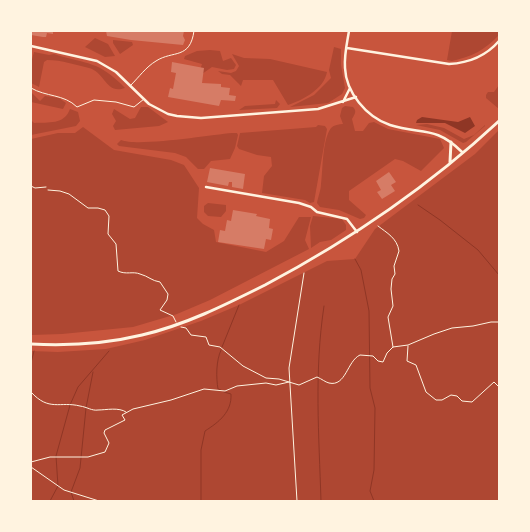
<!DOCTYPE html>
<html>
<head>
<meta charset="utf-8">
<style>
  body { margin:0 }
  #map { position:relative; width:530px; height:532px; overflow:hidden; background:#c8553d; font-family:"Public Sans",sans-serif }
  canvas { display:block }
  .frame { position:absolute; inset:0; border:32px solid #fff3e0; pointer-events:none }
</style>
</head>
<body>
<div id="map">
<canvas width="530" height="532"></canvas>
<div class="frame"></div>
</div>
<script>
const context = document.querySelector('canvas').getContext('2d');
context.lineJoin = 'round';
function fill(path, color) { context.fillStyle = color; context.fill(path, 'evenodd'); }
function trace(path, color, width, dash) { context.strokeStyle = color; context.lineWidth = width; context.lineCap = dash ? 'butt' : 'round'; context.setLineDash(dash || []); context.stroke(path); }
fill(new Path2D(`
  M452 31H499V35C485 50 471 57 452 61L447 60Z
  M95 38 108 44 115 56 105 57 85 47Z
  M113 40 132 42 133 45 120 54 113 43Z
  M334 47 341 49V65L345 88 342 94 328 103 290 107 314 95 331 78 329 70Z
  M210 50 220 51 223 61 231 58 236 65 234 69 227 70 212 67 202 74 200 70 202 64 184 59 185 56 197 51Z
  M34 52 49 55 54 54C88 65 98 60 125 88 106 95 105 72 89 68 76 65 62 60 47 60L44 62 39 87 31 83V63Z
  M232 54 244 58 270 59 327 72C324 89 303 100 288 105L273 80H243L241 86 230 75 222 74 218 71 231 73 236 71 239 66Z
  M499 85V109L486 98V95L488 92H494Z
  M31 92 40 101 45 96 59 98 66 103 63 109 31 102Z
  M276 100 280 104 277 108 239 110 245 106 275 104Z
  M345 106 353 107C357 111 355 114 352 119L355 131H363L369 123 374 122 388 129 440 139 444 148 421 171 403 161 395 159 349 191V200L366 215 364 218 360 219 339 210 320 207 317 203C318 197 321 190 321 184 323 170 322 140 331 128 334 125 339 124 343 124L340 116 342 108Z
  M141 107H148L168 122 159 126 115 130 113 126 116 121 112 114 114 109 130 119 135 118Z
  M70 109 78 112 80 121 76 126 31 135V120L34 123C49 122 64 125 70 109Z
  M427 124 444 128 464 139 474 135 485 125V126L466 142 463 143 440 130 416 125Z
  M318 125 325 126 327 129 314 202 310 203 305 200 262 193 264 176 272 166 271 157 257 155 239 149 237 146 240 133 316 127Z
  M83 127 114 150 171 160 184 165 199 188 197 218 203 224 214 230 216 242 266 252 284 241 299 217H311L305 240 309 249 210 300 177 314 133 327 62 334 31 335V139L58 133H75Z
  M499 130V501H31V351L58 352 106 349 145 340 201 321 239 305 327 261 355 259 375 229 475 154Z
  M232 133H237L238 135 235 148 230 159 211 161 204 169H198L186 157 175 153 119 146 117 144 121 140C138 147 210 135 232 133Z
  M208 203 226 205V211L221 217 208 216 204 212V206Z
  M313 216 342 219 346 225V230L331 240 320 242 311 248 310 226Z`), '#ae4732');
fill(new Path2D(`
  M422 117 458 122 470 117 475 126 465 133 445 123H416L417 120Z`), '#8f3625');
trace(new Path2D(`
  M418 205 440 220 478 250 499 275
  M355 259 361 270 369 311 370 388 375 408 374 470 370 491 374 501
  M222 347 239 305
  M31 363 34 351
  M31 373V378
  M221 390 218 389C216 377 216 361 221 350
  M50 501 58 486 56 456 70 405 78 387 109 351
  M74 501 71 492 80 468 86 408 93 372
  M201 501V450L205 431C219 422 232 412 231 394L224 392
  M321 501C319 435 314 372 324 306`), '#8f3625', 1);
fill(new Path2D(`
  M31 31H53V34L47 33 46 37H43L31 35Z
  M106 31H184L183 36 185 40 183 45 131 40 107 36Z
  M172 62 204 68 202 83 221 84V87L230 88 229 95 236 96 235 101 221 100 219 106 168 97 170 88 173 89 176 73 171 72Z
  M210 168 245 174 243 189 232 187V182H229L228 186 207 182Z
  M389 172 396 182 391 185 395 191 382 199 377 192 381 190 376 181Z
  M233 210 257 214 256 216 270 219 269 228 273 229 271 240 266 239 264 249 218 242 220 230 225 231 227 220 231 221Z`), '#d67c66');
trace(new Path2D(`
  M31 186 35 188 46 187
  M48 190 60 191 69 194 88 208H98L105 210 109 216 108 234 116 244 118 271C126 275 133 271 140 274 148 276 152 281 160 282L168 294 167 300 160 310 173 316 176 322
  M378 226C387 233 397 238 399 251L394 266 395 274 392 279 391 289 393 306 388 317 393 347
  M181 327 186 328 191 335 206 337 209 345 220 347 243 366 266 378 279 379 299 385 317 377C322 379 325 382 329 383 346 387 347 361 360 355L373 356 378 361 383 362 387 353 393 347 408 345 434 334 452 328 473 326 491 322H499
  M408 346 407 361 416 365 426 392 436 400H442L451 395 457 396 462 401 472 402 494 382 499 387
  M31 392C49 412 60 401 80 406 87 407 92 411 98 410 106 410 119 407 126 412
  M31 462 50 457H88L105 452 109 443 104 433 105 430 125 420 122 415 133 409 171 400 204 389 225 391 237 386 266 383 276 385 289 382
  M31 467 64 490 99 501
  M297 501 289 368 304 273`), '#fff3e0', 1);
trace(new Path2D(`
  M131 85C139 77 146 67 156 61 173 50 190 60 194 31
  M31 88C46 97 64 94 77 107L94 100 116 102 134 107 144 99`), '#fff3e0', 1);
trace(new Path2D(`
  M349 31C347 43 344 55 345 68 346 92 366 117 390 125 421 135 435 125 462 152
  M31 46 97 61 116 72 149 104 168 114 177 116 201 118 318 109 356 97
  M347 48 449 64C469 63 486 56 499 41
  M343 102 350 88
  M206 187 299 203 311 207 317 212 347 219 357 232`), '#fff3e0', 2.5);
trace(new Path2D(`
  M450 162 451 142
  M31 344C69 346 105 344 142 335 185 325 225 305 265 285 350 240 429 186 499 121`), '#fff3e0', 3);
</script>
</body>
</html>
